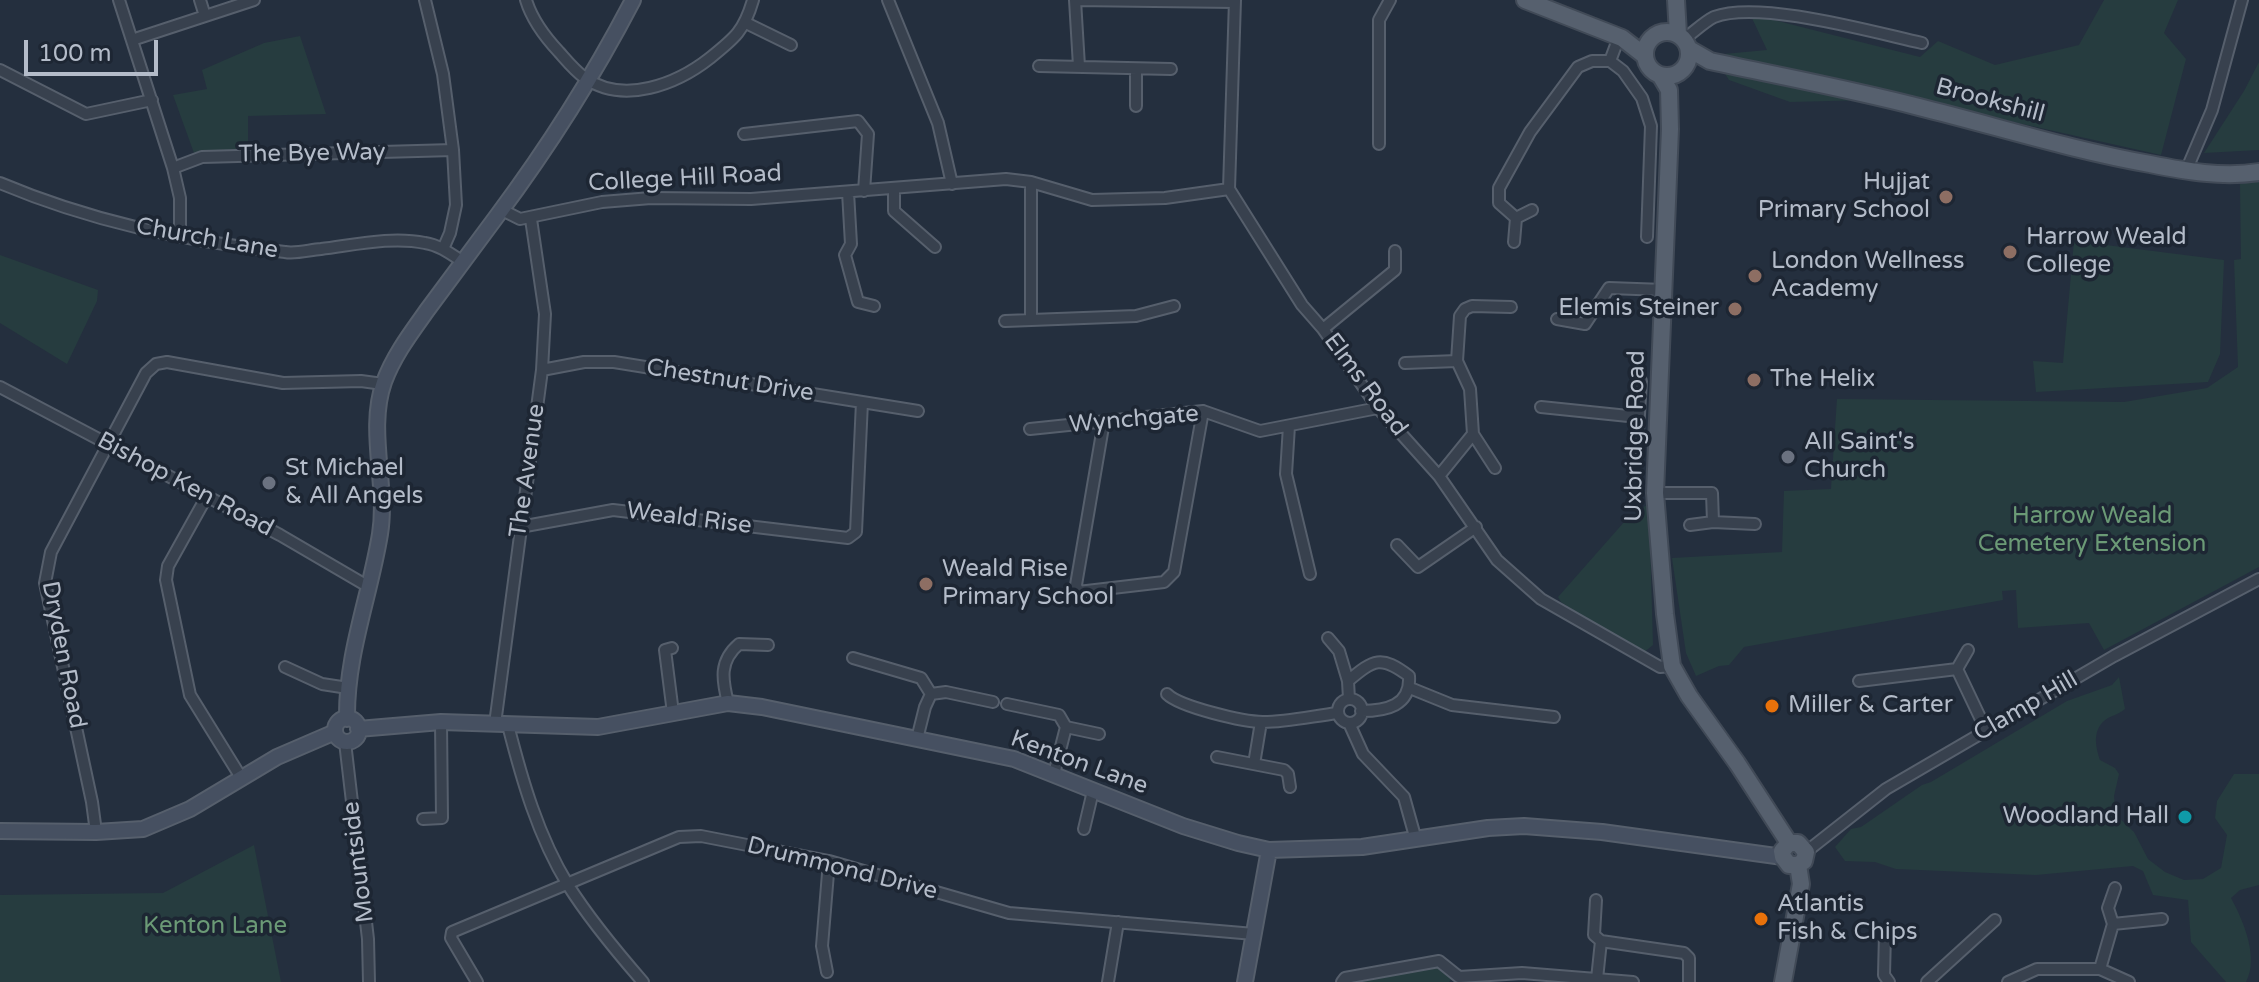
<!DOCTYPE html>
<html>
<head>
<meta charset="utf-8">
<style>
  body { margin:0 }
  #map { position:relative; width:2259px; height:982px; overflow:hidden; background:#242f3e; font-family:"Varela Round",sans-serif }
  canvas { display:block }
  .scale { position:absolute; left:24px; top:40px; width:134px; height:36px; box-sizing:border-box; border:4px solid #b4bcc9; border-top:0; padding-left:10px; font-size:24px; line-height:28px; white-space:nowrap; color:#b4bcc9; -webkit-text-stroke:6px #1d2633; paint-order:stroke }
</style>
</head>
<body>
<div id="map">
<canvas width="2259" height="982"></canvas>
<div class="scale">100 m</div>
</div>
<script>
const context = document.querySelector('canvas').getContext('2d');
context.lineJoin = 'round';
function fill(path, color) { context.fillStyle = color; context.fill(path, 'evenodd'); }
function trace(path, color, width, dash) { context.strokeStyle = color; context.lineWidth = width; context.lineCap = dash ? 'butt' : 'round'; context.setLineDash(dash || []); context.stroke(path); }
function drawText(font, color, halo, rows, align = 'center') {
  context.font = font + ' "Varela Round",sans-serif'; context.lineWidth = 7; context.setLineDash([]); context.textBaseline = 'middle'; context.strokeStyle = halo; context.fillStyle = color; for (const [text, x, y, turn = 0] of rows) {
    context.save(); context.translate(x, y); context.rotate((+turn || 0) * Math.PI / 180); context.textAlign = isNaN(turn) ? turn : align; if (halo) context.strokeText(text, 0, 0); context.fillText(text, 0, 0); context.restore();
  }
}
fill(new Path2D(`
  M2104 0H2178L2164 33 2186 59 2161 155 1911 99 1790 102 1729 80 1713 55 1767 50 1750 14 1920 57 1938 41 1995 65 2079 45Z
  M300 36 326 114 248 116V150L194 153 173 95 207 89 202 70 264 43Z
  M2259 62V150L2204 153 2244 91Z
  M2259 180V567L2104 650 2089 623 2018 628 2016 590 2002 591 2003 600 1744 647 1729 665 1719 666 1696 676 1686 653 1672 558 1782 552 1784 491 1831 489 1837 399 2124 402 2207 388 2238 367 2234 260 2241 259 2240 184Z
  M2074 241 2224 260 2220 354 2208 382 2036 392 2033 361 2063 363Z
  M0 255 98 290 97 301 67 364 0 323Z
  M1649 503 1653 645 1643 653 1620 642 1561 602 1558 597 1625 521Z
  M2119 677 2125 709C2119 714 2114 715 2108 718 2092 728 2095 745 2100 760L2115 768 2119 774 2114 796 2116 815 2134 832 2148 859 2165 872 2184 880 2203 879 2221 868 2227 835 2215 818 2217 801 2234 774H2259V885L2240 890 2231 898C2244 922 2259 958 2246 982H2226L2191 942 2188 900 2153 895 2143 871 2133 866 2036 875 1896 869 1875 862 1845 861 1835 847 1851 829 1861 827 1922 785 1931 782 2067 701 2112 685Z
  M254 845 281 982H0V895L163 893Z
  M1438 966 1452 978 1449 982H1346Z`), '#263c3f');
const street = new Path2D(`
  M119 0 173 168 180 198V236
  M200 0 205 16
  M425 0 443 74 453 150 456 205 450 233 443 249
  M526 0C532 20 545 37 559 52 567 61 575 71 585 78 624 105 677 84 710 58 735 38 744 31 753 0
  M888 0 938 123 952 184
  M1235 0 1229 189 1302 305 1323 329 1378 408 1439 476 1497 560 1541 599 1660 667 1672 666
  M746 23 791 45
  M1684 39C1694 32 1704 22 1714 17 1759 0 1872 32 1922 43
  M132 40 254 0
  M1610 61 1619 37
  M1039 66 1171 69
  M1079 66 1075 0 1234 2
  M0 70 86 114 152 100
  M1136 70V106
  M744 134 858 121 868 134 864 191
  M1379 144V20L1390 0
  M173 168 202 157 453 150
  M2186 171 2212 110 2242 0
  M0 183C90 221 187 242 285 252 296 254 309 250 321 249 354 245 392 236 425 243 439 245 451 254 463 262
  M894 189V211L935 247
  M848 192 851 244 845 255 858 302 874 306
  M502 210 520 219 602 202 651 198 751 199 1006 179 1031 182 1092 200 1165 198 1229 189
  M1532 210 1516 218 1499 203V188L1530 132 1578 67 1592 61H1610L1623 71 1642 98 1651 126 1647 237
  M1514 242 1516 218
  M1031 319V182
  M1557 319 1585 324 1609 288 1664 290
  M1005 321 1136 316 1174 306
  M1323 329 1395 270V251
  M1405 363 1457 361
  M542 370 584 362H614L918 411
  M0 387 280 535 369 587
  M1541 407 1638 417
  M1104 421 1076 585 1078 592 1164 582 1174 572 1203 411
  M1289 426 1286 474 1310 574
  M1030 429 1203 411 1260 431 1378 408
  M1473 434 1495 468
  M1637 448 1641 381
  M1439 476 1473 434 1470 389 1457 361 1460 316 1465 309 1472 306 1511 307
  M1655 493H1712L1713 522
  M207 496 168 566 166 580 190 695 242 779
  M1690 525 1713 522 1755 524
  M520 527 613 510 848 538 856 532 862 402
  M1397 545 1418 567 1476 527
  M1328 638 1339 651 1348 681
  M672 648 665 650 673 713
  M853 658 921 678 931 694 946 692 993 702
  M285 667 322 684 348 688
  M1957 669 1968 650
  M1859 681 1957 669 1986 730
  M1410 688 1452 705 1554 717
  M1167 694C1180 707 1244 722 1263 722 1288 722 1313 716 1338 713
  M1349 699 1348 681C1374 659 1381 655 1409 676 1411 706 1386 711 1361 711
  M1338 711a12 12 0 1 1 24 0a12 12 0 1 1-24 0Z
  M728 703C722 679 719 661 739 644L768 645
  M1007 704 1059 715 1066 727 1099 734
  M1349 723 1363 754 1404 797 1416 840
  M495 724 542 370 545 314 531 219
  M508 725C522 780 538 836 568 885 590 920 616 951 643 982
  M917 739 925 707 931 694
  M345 742 368 939 369 982
  M1217 757 1284 770 1288 774 1290 787
  M1254 764 1261 722
  M1054 774 1066 727
  M423 819 442 818 441 722
  M1084 829 1093 791
  M96 832 92 802 45 583 51 552 146 373 156 364 167 362 283 383 361 381 383 384
  M1806 852 1886 789 2114 656 2259 579
  M1596 900 1594 935 1601 941 1684 953 1689 958V982
  M2113 924 2162 919
  M2113 924 2108 908 2115 888
  M1885 933 1884 975 1889 982
  M2100 969 2113 924
  M827 972 822 946 829 861
  M1597 979 1601 941
  M477 982 451 938 452 932 679 837 701 836 829 861 1009 913 1254 934
  M1108 982 1118 922
  M1342 982 1345 978 1439 961 1459 977 1522 973 1633 982
  M1927 982 1995 920
  M2008 982 2037 969H2100L2129 982`);
const secondary = new Path2D(`
  M335 730a12 12 0 1 1 24 0a12 12 0 1 1-24 0Z
  M347 719C346 654 370 596 380 534 388 485 367 430 384 382 394 355 411 333 428 309 451 278 474 247 497 216 547 149 594 75 633 0
  M358 729 441 722 598 727 728 703 762 707 1014 759 1183 826 1238 843 1269 850 1362 847 1488 828 1524 826 1602 832 1783 857
  M0 831 96 832 143 829 190 809 277 757 335 732
  M1245 982 1269 850`);
const primary = new Path2D(`
  M1525 0 1622 38 1645 56
  M1676 0 1678 34
  M1645 54a22 22 0 1 1 44 0a22 22 0 1 1-44 0Z
  M1689 49 1710 61C1779 76 1850 89 1919 107 1996 126 2071 150 2150 164 2185 171 2223 178 2259 172
  M1660 75 1669 90 1670 129 1655 493 1665 614 1672 666 1689 696 1737 763 1789 843
  M1789 843H1798L1806 852 1804 861 1798 865
  M1789 843 1782 851 1783 857 1789 865H1798
  M1783 982 1801 884 1798 865`);
trace(street, '#565f6c', 14);
trace(secondary, '#565f6c', 18);
trace(primary, '#414a57', 20);
trace(street, '#38414e', 10);
trace(secondary, '#465061', 14);
trace(primary, '#56606e', 16);
for (const [x, y, r, color] of [
  [1946,197,8,"#8d6e63"],
  [2010,252,8,"#8d6e63"],
  [1755,276,8,"#8d6e63"],
  [1735,309,8,"#8d6e63"],
  [1754,380,8,"#8d6e63"],
  [1788,457,8,"#6b7280"],
  [269,483,8,"#6b7280"],
  [926,584,8,"#8d6e63"],
  [1772,706,8,"#e8710a"],
  [2185,817,8,"#0f9aa8"],
  [1761,919,8,"#e8710a"]
]) { const dot = new Path2D(); dot.arc(x, y, r, 0, 2 * Math.PI); context.fillStyle = color; context.fill(dot); trace(dot, '#1d2633', 3); }
drawText('24px', '#b4bcc9', '#1d2633', [
  ["Brookshill",1990,101,15],
  ["The Bye Way",312,154,-1],
  ["College Hill Road",685,179,-3],
  ["Church Lane",207,239,10],
  ["Chestnut Drive",730,381,9],
  ["Elms Road",1365,385,53],
  ["Wynchgate",1134,420,-5],
  ["Uxbridge Road",1636,436,-89],
  ["The Avenue",528,471,-82],
  ["Bishop Ken Road",185,485,28],
  ["Weald Rise",689,519,7],
  ["Dryden Road",63,655,79],
  ["Clamp Hill",2026,707,-30],
  ["Kenton Lane",1079,763,20],
  ["Mountside",359,862,-97],
  ["Drummond Drive",842,869,14]
]);
drawText('24px', '#b4bcc9', '#1d2633', [
  ["Hujjat",1930,183,"right"],
  ["Primary School",1930,211,"right"],
  ["Harrow Weald",2026,238],
  ["College",2026,266],
  ["London Wellness",1771,262],
  ["Academy",1771,290],
  ["Elemis Steiner",1719,309,"right"],
  ["The Helix",1770,380],
  ["All Saint's",1804,443],
  ["Church",1804,471],
  ["St Michael",285,469],
  ["& All Angels",285,497],
  ["Weald Rise",942,570],
  ["Primary School",942,598],
  ["Miller & Carter",1788,706],
  ["Woodland Hall",2169,817,"right"],
  ["Atlantis",1777,905],
  ["Fish & Chips",1777,933]
], 'left');
drawText('24px', '#6b9a76', '#1d2633', [
  ["Harrow Weald",2092,517],
  ["Cemetery Extension",2092,545],
  ["Kenton Lane",215,927]
]);
</script>
</body>
</html>
